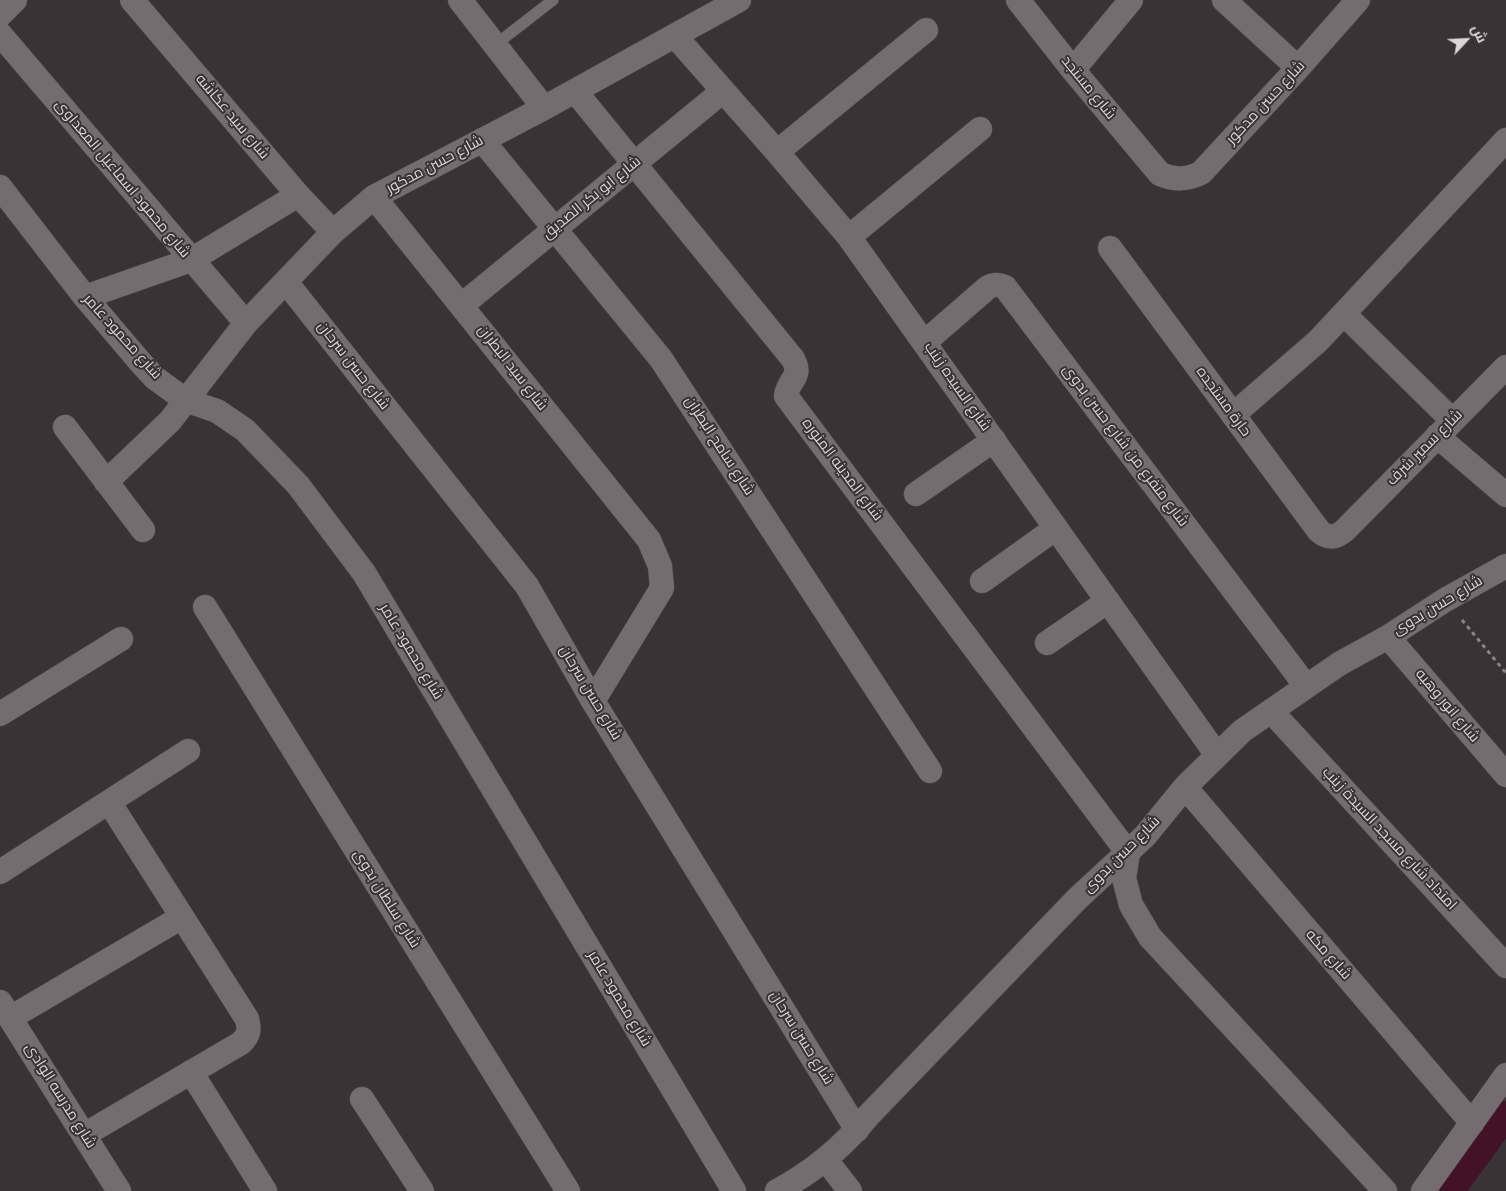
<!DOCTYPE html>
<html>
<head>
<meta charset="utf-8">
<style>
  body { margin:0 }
  #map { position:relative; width:1506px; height:1191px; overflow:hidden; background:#3a3335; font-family:Roboto,Cairo,sans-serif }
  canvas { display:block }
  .north { position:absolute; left:1441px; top:15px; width:50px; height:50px; -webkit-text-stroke:4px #3a3335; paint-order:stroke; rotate:65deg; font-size:14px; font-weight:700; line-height:20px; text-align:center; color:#dbd6d7 }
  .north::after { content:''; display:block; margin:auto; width:18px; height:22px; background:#dbd6d7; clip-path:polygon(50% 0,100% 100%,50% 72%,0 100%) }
</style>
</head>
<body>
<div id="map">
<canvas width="1506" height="1191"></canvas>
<div class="north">ش</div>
</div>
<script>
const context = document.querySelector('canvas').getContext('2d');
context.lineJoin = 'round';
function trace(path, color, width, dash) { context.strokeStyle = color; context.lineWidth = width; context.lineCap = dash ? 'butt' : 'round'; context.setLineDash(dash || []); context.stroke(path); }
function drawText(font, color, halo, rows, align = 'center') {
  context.font = font + ' Roboto,Cairo,sans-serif'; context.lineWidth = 4; context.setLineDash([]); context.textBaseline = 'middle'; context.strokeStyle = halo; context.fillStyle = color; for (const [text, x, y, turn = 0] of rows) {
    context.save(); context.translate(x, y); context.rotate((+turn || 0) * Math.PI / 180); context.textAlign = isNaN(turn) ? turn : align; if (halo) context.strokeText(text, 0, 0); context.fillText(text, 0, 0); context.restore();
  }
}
trace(new Path2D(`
  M1450 1191 1506 1115`), '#421227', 28);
const lane = new Path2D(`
  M495 45 553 0`);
const street = new Path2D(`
  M132 0 298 195 333 232
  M460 0 544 108
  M1018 0 1073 70 1160 174C1175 180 1186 180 1201 173L1298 68 1358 0
  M1224 0 1298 68
  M0 15 15 0
  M0 34 246 323
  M675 36 777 152 849 237 1217 755
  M1073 70 1131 0
  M575 91 793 359C803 378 788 379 786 396L1128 853 1124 878 1131 905 1150 937 1385 1191
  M482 140 661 359 930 771
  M777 152 926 30
  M0 187 85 297 141 363 155 378 185 400 217 411 245 430 298 485 364 573 734 1191
  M374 197 649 540 660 566 662 588 593 701
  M849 237 980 129
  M1110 248 1319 531C1328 539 1336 538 1345 530L1506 367
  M286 282 527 586 593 701 857 1130
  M85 297 191 260 298 195
  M462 305 723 91
  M1344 314 1452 420
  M925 342 987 288C993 284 998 284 1005 287L1306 686
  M1233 415 1318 341 1506 140
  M65 427 143 530
  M1437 436 1506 495
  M106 482 170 421 246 323 333 232 374 197 544 108 739 0
  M916 494 994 440
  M982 581 1056 528
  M205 607 568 1191
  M1388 637 1506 775
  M1047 643 1108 601
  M1271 711 1506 966
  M0 714 121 639
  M1185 787 1472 1123
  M0 872 188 751
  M0 1002 119 1191
  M10 1018 182 917
  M191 1072 265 1191
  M362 1099 422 1191
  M84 1135 241 1043C249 1035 250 1030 247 1019L109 802
  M826 1160 850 1191
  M777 1191C813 1172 842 1148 868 1116L1077 899 1145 836 1185 787 1242 731 1339 664 1388 637 1445 600 1506 566
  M1423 1191 1506 1075`);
trace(lane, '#554f51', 12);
trace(street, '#554f51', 25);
trace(new Path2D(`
  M1462 620 1506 673`), '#8b8586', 3, [4, 4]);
trace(lane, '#746c6e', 11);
trace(street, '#746c6e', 24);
drawText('15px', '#dbd6d7', '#3a3335', [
  ["شارع مستجد",1088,88,51],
  ["شارع حسن مدكور",1266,103,-47],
  ["شارع سيد عكاشه",232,117,50],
  ["شارع حسن مدكور",435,165,-28],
  ["شارع محمود اسماعيل المعداوى",122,179,50],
  ["شارع ابو بكر الصديق",592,198,-39],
  ["شارع محمود عامر",122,337,48],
  ["شارع حسن سرحان",353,366,52],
  ["شارع سيد البطران",512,368,52],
  ["شارع السيده زينب",957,387,55],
  ["حارة مستجده",1223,402,54],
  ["شارع سامح البطران",719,446,57],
  ["شارع متفرع من شارع حسن بدوى",1125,446,53],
  ["شارع سمير شرف",1425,448,-45],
  ["شارع المدينه المنوره",842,470,53],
  ["شارع حسن بدوى",1438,606,-31],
  ["شارع محمود عامر",411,652,59],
  ["شارع حسن سرحان",590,693,59],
  ["شارع انور وهبه",1447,706,50],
  ["امتداد شارع مسجد السيدة زينب",1389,839,47],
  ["شارع حسن بدوى",1122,855,-45],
  ["شارع سلطان بدوى",386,899,58],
  ["شارع مكه",1328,955,49],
  ["شارع محمود عامر",619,999,59],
  ["شارع حسن سرحان",801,1038,58],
  ["شارع مدرسه الوادى",60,1096,58]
]);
</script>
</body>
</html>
